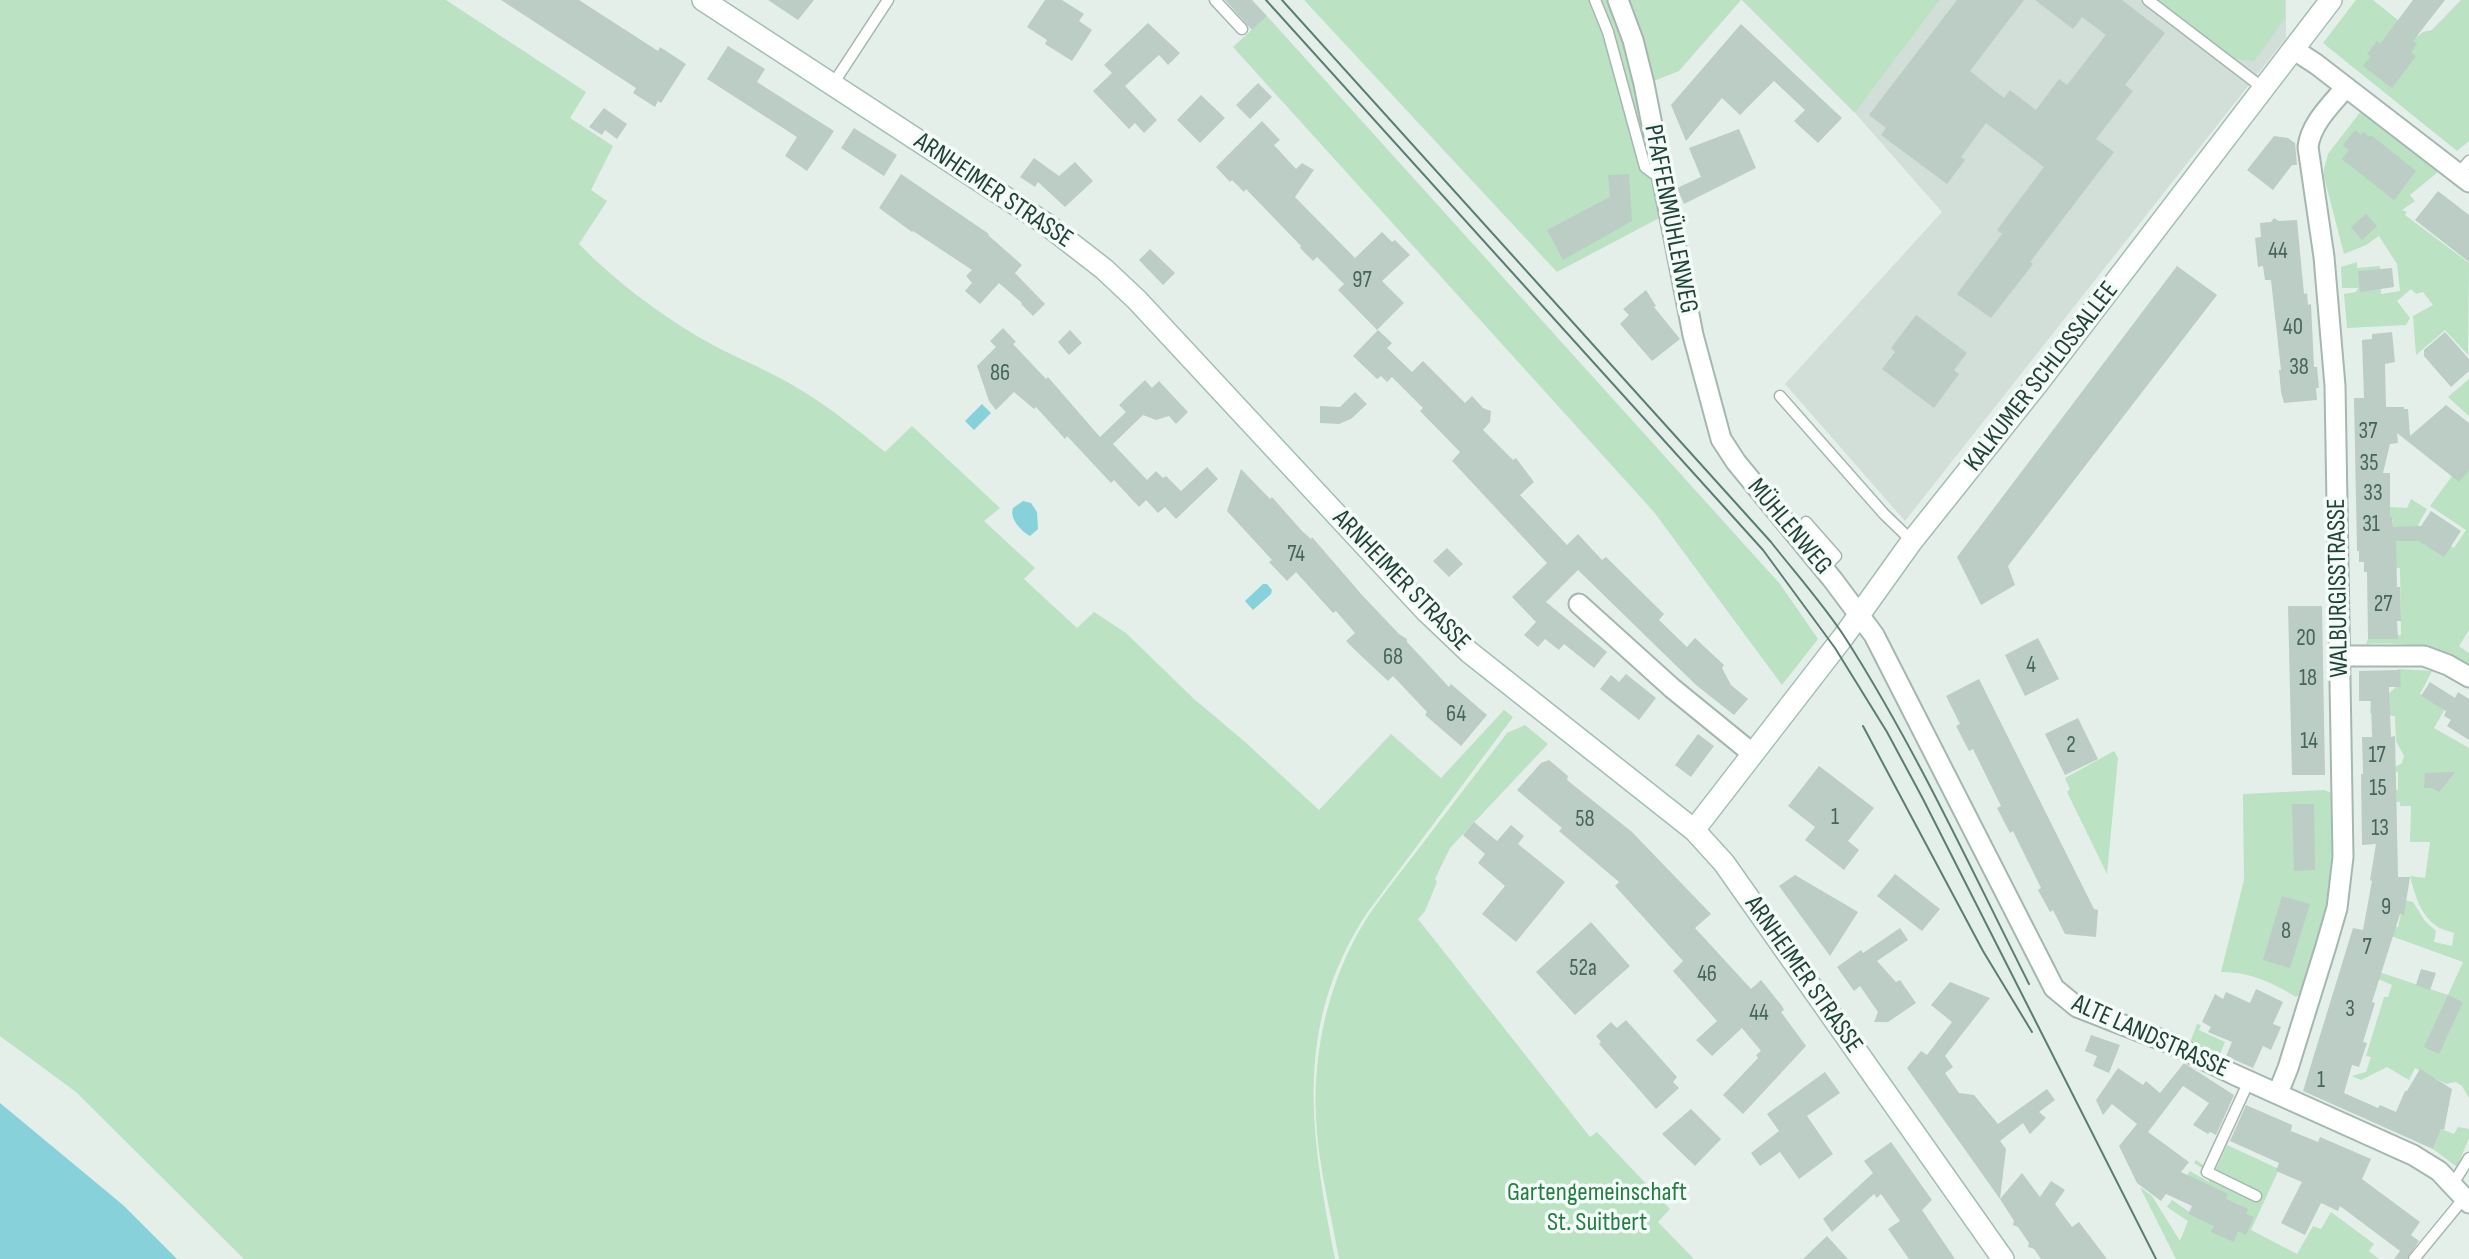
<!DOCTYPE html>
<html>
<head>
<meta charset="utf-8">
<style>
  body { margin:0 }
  canvas { display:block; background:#e4efe9 }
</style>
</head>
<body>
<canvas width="2469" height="1259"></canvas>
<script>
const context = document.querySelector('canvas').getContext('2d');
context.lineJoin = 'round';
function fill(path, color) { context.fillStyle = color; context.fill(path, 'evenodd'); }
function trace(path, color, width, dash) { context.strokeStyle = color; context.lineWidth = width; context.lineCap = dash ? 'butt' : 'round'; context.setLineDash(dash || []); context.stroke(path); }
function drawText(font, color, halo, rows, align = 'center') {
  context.font = font + ' "Sofia Sans Condensed",sans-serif'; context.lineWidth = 7; context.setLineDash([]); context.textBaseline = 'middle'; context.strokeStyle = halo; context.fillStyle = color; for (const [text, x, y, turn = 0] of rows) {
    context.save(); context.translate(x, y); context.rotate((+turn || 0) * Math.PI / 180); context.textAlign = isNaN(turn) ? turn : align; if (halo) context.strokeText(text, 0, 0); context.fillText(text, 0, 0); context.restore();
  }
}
fill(new Path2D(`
  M1940 0H2286V38L1905 521 1785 384 1942 212 1855 113Z`), '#d2dfd8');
fill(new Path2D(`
  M0 0H446L586 92 570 118 613 146 591 190 607 201 579 244C615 281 658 313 702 339 730 355 761 367 789 383 823 402 854 427 885 452L912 426 1000 508 984 521 1035 568 1024 579 1077 628 1094 612 1126 633 1194 699 1244 741 1319 810 1391 734 1441 778 1504 710 1513 717 1367 913C1292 1027 1311 1134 1335 1259H244L76 1092 0 1036Z
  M1304 0H1610L1629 44 1663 216 1557 272Z
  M1626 0H1741L1679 71 1651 82Z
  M1742 0H1940L1855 113Z
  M2158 0H2285V19L2254 61 2234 59Z
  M2356 0H2373L2418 36 2423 32 2432 30 2461 0H2469V141L2457 151 2323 43Z
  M1267 16 1780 584 1818 639 1782 685 1654 512 1233 47Z
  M2361 111 2438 172 2410 195 2415 201 2402 210 2407 212 2405 215 2469 263 2468 355 2445 330 2416 355 2413 316 2433 305 2423 292 2416 294 2411 289 2397 301 2410 318 2406 325 2347 328 2344 294 2356 292 2358 288H2342L2341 267 2357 262V268L2380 266 2381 294 2400 291 2397 264 2379 236 2366 245 2344 254 2324 177V169L2328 154Z
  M2469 379V416L2448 397Z
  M2469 453V630L2459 646 2469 653V666C2436 646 2404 642 2366 644L2369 637 2401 635 2400 568H2389L2393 519H2388V507L2407 508 2411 499 2427 509 2418 525 2454 548 2466 530 2430 506Z
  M2398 669 2432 671 2420 694 2445 709 2434 728 2469 748V1098L2462 1086 2456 1082 2446 1084 2415 1068 2409 1080 2387 1067 2361 1080 2352 1076 2366 1072 2371 1057 2366 1056 2384 997H2388L2392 985 2376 978 2379 972 2448 995 2463 962 2391 936 2393 926 2398 927 2404 900 2413 902 2425 921 2436 931 2434 942 2452 946 2454 933C2450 931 2443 930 2438 927 2420 915 2415 895 2410 876L2425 878 2430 842H2410L2411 806H2400V802H2394V790H2398V772L2394 771 2393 768 2402 763 2404 756 2396 741 2395 716 2370 713 2371 698H2384L2398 685ZM2449 996 2463 1002 2447 1035 2436 1029 2423 1052Z
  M1525 725 1548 744 1450 848 1435 879 1437 882 1425 911 1418 919 1590 1137 1597 1132 1670 1209 1658 1222 1694 1259H1339C1331 1213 1318 1165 1316 1118 1313 1054 1327 989 1358 933 1375 903 1399 875 1420 847 1449 809 1478 771 1507 733Z
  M2114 751 2118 758 2107 874 2067 792 2070 789 2065 778Z
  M2325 790 2331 793 2333 890 2303 992 2296 997C2271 982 2250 972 2221 972L2244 880 2243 794Z
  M2197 1024 2201 1025 2199 1030 2225 1042 2220 1054 2191 1040Z
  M2458 1127 2469 1129V1138L2457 1167 2433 1149 2441 1129 2454 1134Z
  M2227 1145 2279 1169 2251 1230 2297 1254 2313 1226 2321 1229 2331 1212 2374 1244 2369 1251 2379 1259H2176L2140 1187 2152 1196 2180 1241 2188 1221 2167 1207 2172 1200 2191 1213 2200 1198 2181 1185 2190 1171 2209 1182V1180L2200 1173 2202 1168 2194 1163 2196 1160 2214 1173Z`), '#bae2c3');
fill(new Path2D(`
  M982 404 991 413 974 430 965 421Z
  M1023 501 1031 503 1037 512 1038 529 1030 536C1021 531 1009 518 1013 508Z
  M1263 584H1267L1272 590 1271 594 1253 610 1245 601Z
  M0 1103 123 1205 177 1259H0Z`), '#86d1da');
fill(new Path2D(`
  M501 0H579L658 51 660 47 686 64 661 103 658 101 655 107 633 93 636 88Z
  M768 0H814L798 20Z
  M1045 0H1062L1084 14 1079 21 1092 30 1072 61 1045 44 1047 40 1027 27Z
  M1225 0H1252L1267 16 1252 30Z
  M1957 0H2024L1970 71 2004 98 2010 90 2036 110 2059 79 2067 85 2106 35 2082 17 2073 29 2035 0H2122L2165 33 2125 85 2133 91 2096 139 2114 152 2030 262 2033 264 1991 318 1957 294 2002 234 1997 230 2044 167 1986 123 1961 157 1965 160 1947 184 1881 135 1886 128 1869 115Z
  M2413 0H2445L2413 41 2417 44 2411 52 2416 56 2392 88 2363 66 2371 56 2367 54 2377 41 2380 44Z
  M1148 23 1180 53 1168 65 1159 55 1125 86 1157 120 1144 133 1135 123 1129 129 1093 91 1112 73 1104 65Z
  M1741 24 1842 118 1818 143 1794 121 1805 110 1774 81 1740 115 1722 98 1686 141 1671 105Z
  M728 46 765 69 757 82 834 131 807 171 785 156 797 137 707 79Z
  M1258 83 1272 97 1250 119 1236 105Z
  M1201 95 1225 118 1200 143 1177 120Z
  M604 108 627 124 617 139 605 130 602 135 589 127Z
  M1262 121 1280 140 1274 145 1296 169 1302 163 1314 170 1295 197 1355 258 1382 232 1392 242 1395 240 1410 255 1382 281 1404 303 1377 330 1338 290 1344 284 1317 257 1313 261 1300 248 1301 246 1246 189 1244 192 1232 180 1230 182 1216 167Z
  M854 128 897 155 884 176 841 148Z
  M1739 129 1756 168 1684 204 1677 188 1701 177 1689 148Z
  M2355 130 2361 135 2363 132 2370 137 2371 135 2416 171 2394 200 2342 159 2349 150 2343 145Z
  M2274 136 2288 138 2295 143 2297 165H2292L2273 190 2247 170Z
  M1034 158 1059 176 1075 162 1093 181 1065 207 1038 182 1035 187 1020 177Z
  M901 174 989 234 988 235 1022 265 1015 273 1045 304 1033 316 1021 304 1022 303 999 283 980 304 965 291 972 283 966 276 972 270 913 231 912 232 879 208Z
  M1629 174 1632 221 1563 260 1547 230 1610 197 1608 175Z
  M2438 191 2469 215V262L2415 220Z
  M2366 214 2377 226 2362 240 2351 227Z
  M2274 218 2279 221 2297 220 2304 294 2307 293 2308 305 2311 304 2314 367H2317L2319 388H2316L2317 400 2284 403 2281 392 2279 370H2281L2271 280H2265L2263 266 2258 267 2255 238 2261 237 2260 223 2271 222Z
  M1150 249 1175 273 1163 285 1139 260Z
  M2177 266 2217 295 2008 566 2015 585 1981 605 1957 557Z
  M2392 268 2394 287 2360 292 2358 271Z
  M1646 290 1656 306 1654 307 1680 339 1652 361 1620 324 1629 315 1623 309Z
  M1916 315 1967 353 1954 370 1959 374 1934 408 1882 369 1895 352 1891 348Z
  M1003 328 1016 342 1013 344 1046 379 1048 377 1100 437 1126 412 1119 405 1145 380 1152 388 1159 381 1188 412 1176 424 1169 416 1156 420 1143 415 1113 444 1147 480 1156 471 1163 478 1166 476 1181 491 1207 467 1218 479 1176 519 1165 507 1158 513 1146 500 1139 507 1114 480 1111 483 1067 436 1065 439 1036 407 1034 409 1014 392 996 410 989 401 977 366 996 347 990 341Z
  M1070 330 1082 343 1069 355 1058 342Z
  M1378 330 1392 343 1387 348 1412 372 1423 361 1465 403 1472 396 1483 408 1491 411 1490 422 1483 430 1513 460 1516 458 1534 482 1520 495 1567 545 1578 534 1602 560 1606 557 1664 614 1659 620 1687 647 1695 638 1724 665 1722 668 1731 685 1748 699 1734 715 1696 685 1578 570 1546 602 1607 652 1594 668 1564 644 1559 650 1545 639 1538 647 1524 635 1536 622 1512 597 1547 563 1452 461 1460 452 1420 411 1423 408 1392 377 1387 382 1381 376 1377 379 1353 356Z
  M2392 332 2395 362 2385 364 2386 407H2404V409H2408L2410 436 2446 405 2469 423V470L2459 482 2397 433 2398 443 2390 444 2383 473H2390V517H2392L2393 527 2421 526 2431 511 2461 531 2444 557 2419 541H2396L2397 587H2400L2401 621H2397L2398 639H2368L2367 572H2364V562H2359V551H2357L2354 398H2364L2362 340 2372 339V334Z
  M2445 332 2469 359V371L2451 387 2424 356V350Z
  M1355 392 1367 404 1351 419 1339 424 1320 423V406L1340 407Z
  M1241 469 1270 499 1272 497 1302 531 1311 539 1312 537 1362 595 1399 634 1407 639V642L1449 687 1451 684 1487 715 1461 746 1425 715 1427 712 1393 676 1388 681 1356 651 1346 641 1355 633 1336 611 1333 613 1296 572 1287 581 1269 562 1272 560 1227 511Z
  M1447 548 1463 564 1449 577 1433 561Z
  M2288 606H2322L2325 775H2292Z
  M2038 638 2059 679 2025 696 2005 655Z
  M2400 670 2401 687H2389L2391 737 2395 736 2398 877H2410L2404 915 2400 914 2372 1002 2375 1003 2363 1042 2367 1043 2359 1067 2352 1065 2344 1093 2378 1108 2380 1105 2396 1112 2405 1091H2407L2420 1069 2452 1089 2444 1130 2441 1129 2433 1149 2303 1091 2353 928 2363 930 2372 881 2370 880 2376 844 2362 845 2361 774H2363L2362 737H2372L2371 701H2359V671Z
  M1626 674 1656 698 1639 720 1600 689 1611 675 1619 682Z
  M1979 679 2094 909 2098 910 2096 937 2065 934 2053 910 2050 912 2038 890 2041 888 2013 831 2010 833 1997 808 2001 806 1973 749 1969 751 1956 726 1960 724 1946 696Z
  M2430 682 2455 698 2458 692 2469 699V740L2447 726 2451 720 2444 716 2446 711 2421 696Z
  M2078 718 2098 759 2065 775 2045 734Z
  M1698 734 1714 746 1691 777 1675 765Z
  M1549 760 1568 776 1567 780 1632 832 1711 914 1695 928 1751 989 1761 980 1782 1006 1784 1010 1781 1012 1806 1046 1743 1114 1723 1095 1758 1058 1756 1055 1761 1051 1742 1028 1712 1056 1696 1040 1717 1021 1673 971 1683 961 1615 886 1619 882 1559 831 1562 828 1517 790 1541 763Z
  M1819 766 1874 808 1848 841 1859 850 1844 870 1805 840 1815 827 1788 806Z
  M2455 772 2439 792 2432 788H2424L2425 773Z
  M2292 804H2314L2315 870 2294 871Z
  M1474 822 1497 841 1511 825 1524 836 1518 844 1565 882 1516 942 1482 914 1505 886 1478 863 1485 854 1463 835Z
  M1895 874 1940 909 1922 931 1877 896Z
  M1795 875 1858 912 1830 956 1779 886Z
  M2282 896 2310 904 2290 968 2263 960Z
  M1591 922 1630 966 1575 1015 1536 972Z
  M1900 928 1908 940 1877 961 1896 982 1900 980 1916 1003 1888 1022H1874L1878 1012 1860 986 1854 991 1837 967 1861 950 1863 953Z
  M2421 969 2436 973 2430 990 2416 985Z
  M1950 982 1990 998 1945 1056 1953 1067 1945 1073 1959 1093 1974 1095 1998 1124 2047 1089 2055 1100 2039 1112 2046 1118 2030 1134 2023 1123 2000 1141 2006 1149 2000 1199 2022 1173 2040 1197 2051 1181 2065 1190 2055 1204 2072 1227 2079 1222 2107 1259H2041L2034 1249 2028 1247 2029 1243 2018 1227 2013 1225 2014 1221 2000 1199 1907 1068 1921 1051 1927 1055 1952 1022 1931 1005Z
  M2256 989 2283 1002 2273 1024 2281 1027 2271 1050 2263 1046 2253 1068 2226 1056 2232 1042 2208 1032 2211 1027 2202 1022 2215 994 2223 999 2226 992 2250 1003Z
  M2448 995 2463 1002 2439 1054 2424 1047Z
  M1626 1020 1677 1077 1673 1082 1679 1088 1656 1109 1599 1044 1601 1042 1596 1036 1611 1022 1617 1028Z
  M2091 1035 2120 1045 2109 1073 2093 1066 2097 1056 2085 1051Z
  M2184 1063 2234 1095 2216 1135 2210 1132 2208 1134 2193 1125 2209 1103 2183 1086 2148 1132 2189 1162 2181 1172 2228 1194 2226 1199 2248 1209 2246 1214 2254 1217 2246 1235 2238 1231 2234 1242 2211 1232 2214 1226 2188 1214 2192 1206 2166 1194 2161 1201 2137 1183 2119 1146 2137 1124 2112 1104 2103 1115 2096 1100 2118 1068 2143 1085 2146 1081 2160 1093Z
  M1825 1072 1840 1093 1807 1116 1833 1154 1799 1179 1780 1152 1760 1166 1751 1153 1779 1131 1767 1114Z
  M2246 1105 2292 1125 2291 1131 2318 1142 2320 1137 2371 1159 2362 1179 2420 1222 2411 1235 2419 1241 2407 1259H2394L2400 1251 2340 1206 2338 1211 2321 1203 2305 1235 2281 1223 2302 1182 2276 1171 2279 1163 2230 1141Z
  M1691 1109 1721 1139 1695 1166 1662 1134Z
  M1891 1142 1932 1200 1922 1210 1955 1259H1909L1888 1229 1900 1221 1881 1194 1877 1198 1874 1194 1832 1232 1823 1219 1873 1173 1864 1161Z
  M1827 1236 1848 1259H1803Z`), '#bbcdc5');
const lane = new Path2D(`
  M1215 0 1242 29
  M1595 0 1608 32 1645 167 1653 173 1661 174
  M2148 0 2263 88
  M833 84 888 0
  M2458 174 2469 161
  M1780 396 1884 514 1912 541
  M1806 522 1836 556 1824 568
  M2249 1081 2207 1172 2256 1196
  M2453 1184 2469 1158
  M2414 1259 2464 1198`);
const street = new Path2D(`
  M1618 0 1633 40 1644 84 1693 335 1721 439 1736 462 1833 580 1874 635 2054 988 2077 1007 2172 1044 2233 1074 2413 1155 2439 1171 2469 1203
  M2293 49 2316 64 2469 182
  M1579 604 1672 688 1753 754
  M2341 656H2424L2448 665 2469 677
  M2278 1093 2288 1068 2326 946 2337 908 2343 857 2335 386 2324 257 2308 147C2311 123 2331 105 2346 87`);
const secondary = new Path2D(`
  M703 0 1046 224 1104 269 1137 300 1427 612 1469 652 1694 830 1724 863 2003 1259
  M1694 830 1844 636 1912 541 2038 383 2331 0`);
trace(lane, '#a5b8b0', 13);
trace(street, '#a5b8b0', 23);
trace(secondary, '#a3bfb4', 24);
trace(lane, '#fff', 10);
trace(street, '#fff', 19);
trace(secondary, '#fff', 21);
trace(new Path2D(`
  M1266 0 1763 550 1835 648 1887 732 1923 799 2156 1259
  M1282 0 1771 542C1796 574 1824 605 1846 639 1916 749 1970 867 2029 984
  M1863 726 1983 951 2032 1032`), '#5b7e73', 2);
drawText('23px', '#47665b', null, [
  ["44",2278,252],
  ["97",1362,281],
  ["40",2293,328],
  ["38",2299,368],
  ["86",1000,374],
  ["37",2368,432],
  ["35",2369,464],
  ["33",2373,494],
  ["31",2371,525],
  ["74",1296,555],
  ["27",2383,605],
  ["20",2306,639],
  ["68",1393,658],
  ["4",2031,666],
  ["18",2308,679],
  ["64",1456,715],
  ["14",2309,742],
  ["2",2071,746],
  ["17",2377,756],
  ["15",2378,789],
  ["1",1835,818],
  ["58",1585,820],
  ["13",2380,829],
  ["9",2386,908],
  ["8",2286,932],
  ["7",2367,948],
  ["52a",1583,969],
  ["46",1707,975],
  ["3",2350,1010],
  ["44",1759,1014],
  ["1",2321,1081]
]);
drawText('26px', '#204338', '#f5fbf8', [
  ["ARNHEIMER STRASSE",993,191,34],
  ["PFAFFENMÜHLENWEG",1670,219,79],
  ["KALKUMER SCHLOSSALLEE",2042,377,-52],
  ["MÜHLENWEG",1789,527,50],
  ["ARNHEIMER STRASSE",1401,581,46],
  ["WALBURGISSTRASSE",2339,588,-91],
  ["ARNHEIMER STRASSE",1803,975,55],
  ["ALTE LANDSTRASSE",2150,1037,24]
]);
drawText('26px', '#257f44', '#f5fbf8', [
  ["Gartengemeinschaft",1597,1193],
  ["St. Suitbert",1597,1223]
]);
</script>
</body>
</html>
